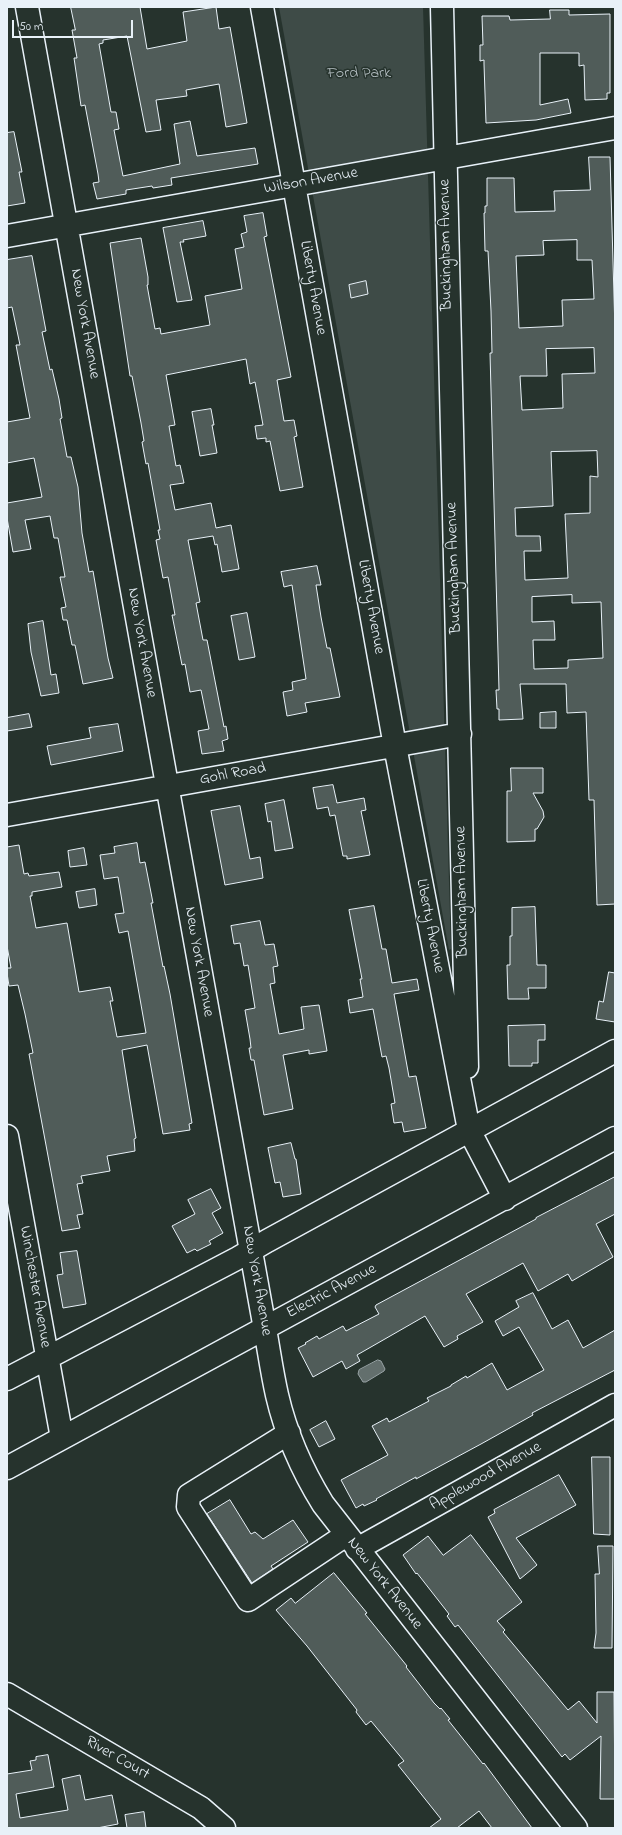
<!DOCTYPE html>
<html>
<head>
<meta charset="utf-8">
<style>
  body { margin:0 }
  #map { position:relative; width:622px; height:1835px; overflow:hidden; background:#26332d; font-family:"Indie Flower",sans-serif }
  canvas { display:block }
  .frame { position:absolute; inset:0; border:8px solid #e8f1f8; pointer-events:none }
  .scale { position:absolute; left:12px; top:20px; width:121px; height:18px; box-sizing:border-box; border:2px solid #e8f1f8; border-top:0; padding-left:5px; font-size:12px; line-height:14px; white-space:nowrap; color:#e8f1f8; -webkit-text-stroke:3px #26332d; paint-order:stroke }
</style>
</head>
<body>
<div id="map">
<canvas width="622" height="1835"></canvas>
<div class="frame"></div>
<div class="scale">50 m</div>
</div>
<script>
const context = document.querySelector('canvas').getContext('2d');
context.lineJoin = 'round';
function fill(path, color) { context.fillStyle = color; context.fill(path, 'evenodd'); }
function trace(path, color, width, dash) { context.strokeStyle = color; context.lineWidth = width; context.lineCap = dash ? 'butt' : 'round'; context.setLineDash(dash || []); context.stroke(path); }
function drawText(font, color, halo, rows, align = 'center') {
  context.font = font + ' "Indie Flower",sans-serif'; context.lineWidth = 3; context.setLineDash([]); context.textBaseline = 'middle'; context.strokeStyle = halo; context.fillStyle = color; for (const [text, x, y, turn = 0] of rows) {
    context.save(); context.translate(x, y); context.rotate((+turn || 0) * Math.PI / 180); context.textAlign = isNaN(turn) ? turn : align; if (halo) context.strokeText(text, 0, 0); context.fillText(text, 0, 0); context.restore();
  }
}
fill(new Path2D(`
  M279 7H423L451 949 449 950Z`), '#3e4b47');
const water = new Path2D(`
  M378 1360 381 1361 385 1369 384 1371 366 1382H363L358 1374 359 1370Z`);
fill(water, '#636f6d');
trace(water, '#98a3a5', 1);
const building = new Path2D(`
  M71 7H140L147 49 187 41 183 12 216 7 219 29 230 27 247 123 226 127 219 84 186 90 187 96 156 100 161 130 146 132 127 36 103 40V43L99 44 111 112H116L119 129 114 130 123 176 180 164 174 124 190 121 197 156 255 148 258 164 171 178 172 185 153 188 152 186 126 190V194L97 199 93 183 99 182 98 174 85 105 81 106 74 58H77L72 30H75Z
  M550 10H569V15L610 14V93H607V99L585 100 584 65 579 66V53H540V105L568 99 571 113 536 120 486 123 484 64V60L480 61V45H483L482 16H509L510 20 550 19Z
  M14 132 22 172H19L25 203 7 206V133Z
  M589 157H610L615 331V904L597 905 594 800H589L586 712 567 713 566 684H520L523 719 499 720V709H497L496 690H499L490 353H492L491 311 488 251H485L484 213H485V206H487V178H514L515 212 555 211 554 191 590 190ZM577 240V260H592L594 299 562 300 563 326 519 328 516 256 544 255 543 241ZM594 348 595 373 562 374 563 408 522 410 520 376H547L546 349ZM597 451 598 477 590 476V513L565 514 568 578 525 580 524 551H541L540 536H516L515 508 553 506 551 452ZM572 595V603L601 602 603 658 568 660V668L534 669 533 640H555L554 621 532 622V597Z
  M263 213 267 236 264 237 291 377 277 380 284 421 294 420 297 436 294 437 303 487 280 491 270 441 266 442V438L257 439 255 426 263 425 255 382 250 384 246 359 166 375 175 425 169 426 176 466 180 465 184 483 170 485 175 510 211 503 216 528 231 525 239 569 222 572 217 544 215 545 213 536 188 540 200 602 196 603 203 640H207L224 727 226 726 228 739 222 741 224 751 202 754 198 731 209 729 201 690 190 692 185 664 182 665 172 615H175L168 577 163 578 156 540 160 539 158 530H160L148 463 146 464 142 442 144 441 141 423 132 376H130L110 243 141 238 148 277V285H147L155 329 160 328 161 334 210 325 205 296 242 289 235 249 244 247 241 234 247 232 244 216Z
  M203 221 206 236 183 240 184 242H180L192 300 177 302 163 228Z
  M32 256 46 331 42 332 50 370 52 369 59 399 62 418 60 419 67 457H71L78 487 82 533 89 572 93 571 108 658 113 678 83 684 75 645H72L67 620H63L61 608 66 607 60 577H65L58 538H54L50 516 25 520 31 549 13 552 7 518V503L42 497 34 458 7 463V422L30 418 16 345H20L12 307 7 308V260Z
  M366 281 368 294 351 298 349 285Z
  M211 409 214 425H212L217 453 200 456 192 412Z
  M317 566 321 585H316L321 617 327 648H330L340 697 305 703 307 712 287 716 283 692 293 690 292 682 306 679 292 585 284 587 281 572Z
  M247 613 255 657 239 660 231 616Z
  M43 621 51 675 56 674 59 693 41 696 31 652 28 624Z
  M556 712V728H540V713Z
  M29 714 32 727 7 731V718Z
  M118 724 123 751 51 765 47 746 91 738 89 728Z
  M511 768H543V793H533L543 811 544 817 537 829H535V841L507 842V791H511Z
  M333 785 337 803 364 798 366 810 361 811 370 855 347 859V856H343L335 815 330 816 328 807 317 809 313 788Z
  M284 800 293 848 275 851 271 821 268 822 265 804Z
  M240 806 250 859 260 857 263 878 225 885 211 811Z
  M137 843 140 863 145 862 153 903H151L163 967 164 966 170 994 192 1123 189 1124 190 1130 163 1134 147 1045 122 1050 136 1138 134 1139 135 1151 107 1156 110 1171 81 1176 83 1183 77 1184 83 1214 77 1215 80 1228 62 1231 29 1054 33 1053 25 1014 18 985 9 986 7 973V968H11L7 946V847L19 845 24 874 28 873 29 876 59 872 62 887 32 892V896H30L36 928 67 923 79 992 110 987 113 1001H110L117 1037 146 1033 128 931 119 933 115 914 124 913 118 877 104 879 100 855 115 853 114 847Z
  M84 848 87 865 70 867 68 851Z
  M95 889 97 905 79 908 76 892Z
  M374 906 382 949H386L392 983 417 979 419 990 394 994 409 1077 416 1076 426 1128 404 1132 402 1122 394 1123 391 1104 395 1103 389 1068 386 1056 382 1057 373 1009 350 1013 348 1000 363 997 360 979H362L349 910Z
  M535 907 537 965H546V988H528L529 999H508L507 965H510V936H512V908Z
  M260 921 265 945 274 944 278 966 273 967 275 983 270 984 279 1034 304 1029 301 1007 319 1005 327 1051 309 1054V1050L283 1055 293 1109 264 1115 254 1060H251L249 1048H251L250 1039 245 1010 255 1008 248 965 244 966 240 943 234 944 231 926Z
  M609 972 615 973V1022L596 1019 599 1001 603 1002Z
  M545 1025V1040H538V1063H532V1066H509L508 1026Z
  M291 1143 295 1159H296L301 1194 283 1197 280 1182 275 1183 268 1148Z
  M615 1177V1214L596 1224 613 1257 572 1281 568 1274 538 1291 523 1263 466 1294 483 1322 457 1336 458 1339 444 1347 425 1316 357 1355 360 1361 346 1369 342 1361 313 1377 298 1348 306 1344 305 1343 317 1336 319 1339 343 1326 346 1331 379 1314 375 1307 376 1305 536 1219V1218Z
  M211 1189 221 1208 212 1213 223 1233 209 1241 211 1244 197 1251 195 1249 187 1253 172 1226 195 1214 188 1200Z
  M77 1251 86 1304 63 1308 57 1275 63 1274 60 1253Z
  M533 1293 552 1329 568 1320 583 1348 615 1330V1370L532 1413 533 1415 481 1444 416 1479V1477L376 1499 377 1500 364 1506 363 1504 356 1508 341 1480 388 1455 372 1426 387 1418 389 1422 429 1401 427 1398 451 1386V1385L466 1376 467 1378 492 1363 507 1390 544 1370 519 1327 503 1336 495 1321 519 1307 516 1301Z
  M326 1421 335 1439 319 1447 310 1430Z
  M592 1457H610V1535L594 1534Z
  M559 1475 576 1505 516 1538 537 1565 520 1579 488 1517 495 1513 494 1510Z
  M230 1500 251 1534 255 1532 263 1539 293 1520 308 1542 271 1566 273 1569 252 1583 207 1514Z
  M471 1535 522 1602 497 1621 505 1630 503 1632 568 1710 579 1701 597 1723V1692H614L615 1799H600L601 1736 570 1760 565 1754 562 1757 458 1625 455 1627 447 1616 449 1614 417 1573 416 1574 403 1555 428 1536 443 1555Z
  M598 1546H613L612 1648H594L596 1633 595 1574H599Z
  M334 1573 367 1613 365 1614 407 1666 406 1667 434 1703 440 1709 441 1708 450 1719 448 1720 483 1764 484 1763 532 1828H492L479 1811 457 1828H429L441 1819 398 1765 404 1761 371 1721 366 1725 356 1712 357 1710 307 1646 276 1610 291 1598 295 1603Z
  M48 1755 54 1787 16 1794 20 1818 68 1810 62 1779 80 1775 85 1800 112 1795 118 1824 97 1828H7V1774L32 1770 30 1761 36 1760V1757Z
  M144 1812 146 1828H127L125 1815Z`);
fill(building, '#505c59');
trace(building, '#e8f1f8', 1);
const minor = new Path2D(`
  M27 7 265 1329C269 1351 272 1373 277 1395 286 1434 302 1470 323 1504L576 1828
  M262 7 395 746 469 1130 505 1199
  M442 7 467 1067
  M7 236 615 128
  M7 815 460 734
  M7 1136 62 1438
  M7 1379 238 1258 267 1241 615 1051
  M289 1433 189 1495 188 1507 248 1600 346 1535
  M7 1468 615 1138
  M357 1549 615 1405
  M7 1694 201 1808 224 1828`);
trace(minor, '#e8f1f8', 25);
trace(minor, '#26332d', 22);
drawText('16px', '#b5bfc3', '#26332d', [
  ["Ford Park",359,74]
]);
drawText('16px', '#e8f1f8', '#26332d', [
  ["Wilson Avenue",311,182,-10],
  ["Buckingham Avenue",447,245,-91],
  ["Liberty Avenue",312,288,80],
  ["New York Avenue",84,324,80],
  ["Buckingham Avenue",455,568,-92],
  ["Liberty Avenue",370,607,80],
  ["New York Avenue",141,643,80],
  ["Gohl Road",233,775,-10],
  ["Buckingham Avenue",463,892,-91],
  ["Liberty Avenue",429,926,79],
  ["New York Avenue",198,962,80],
  ["New York Avenue",256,1281,80],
  ["Winchester Avenue",34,1287,80],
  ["Electric Avenue",332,1292,-28],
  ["Applewood Avenue",486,1477,-29],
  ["New York Avenue",384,1584,52],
  ["River Court",117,1759,30]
]);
</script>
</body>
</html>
